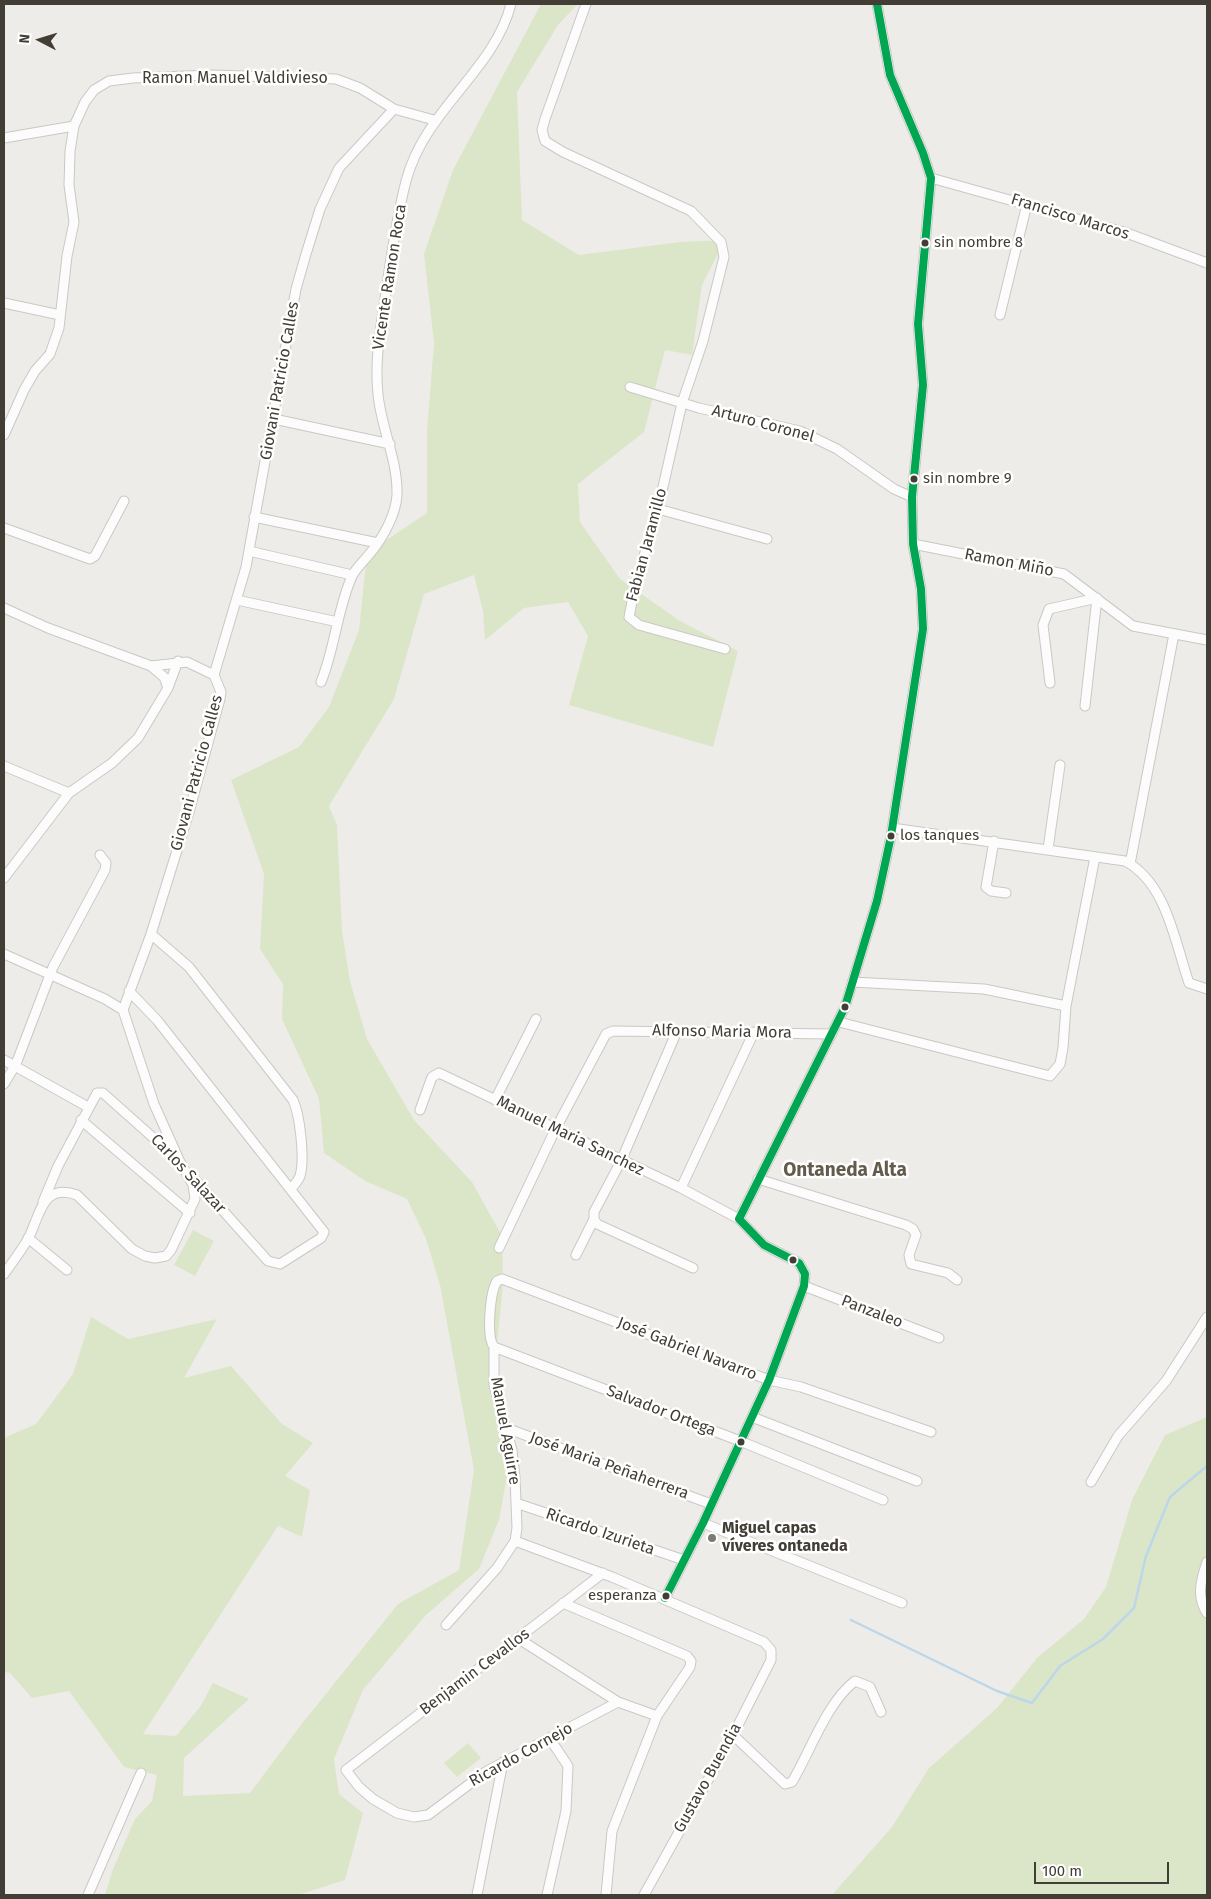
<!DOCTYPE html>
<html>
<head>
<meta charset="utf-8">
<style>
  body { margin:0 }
  #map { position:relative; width:1211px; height:1899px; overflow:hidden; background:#eeece8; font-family:"Fira Sans",sans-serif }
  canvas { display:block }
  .frame { position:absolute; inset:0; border:5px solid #423d35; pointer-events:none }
  .north { position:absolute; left:15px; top:15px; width:50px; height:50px; -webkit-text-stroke:4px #fff; paint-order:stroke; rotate:275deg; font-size:14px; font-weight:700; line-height:20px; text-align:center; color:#423d35 }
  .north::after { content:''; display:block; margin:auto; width:18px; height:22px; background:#423d35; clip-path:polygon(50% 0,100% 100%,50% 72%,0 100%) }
  .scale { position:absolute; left:1034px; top:1862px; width:135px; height:22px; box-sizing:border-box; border:2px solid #423d35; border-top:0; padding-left:6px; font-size:15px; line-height:18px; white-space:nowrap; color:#423d35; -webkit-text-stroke:4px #fff; paint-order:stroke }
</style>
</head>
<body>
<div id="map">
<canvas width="1211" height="1899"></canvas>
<div class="frame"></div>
<div class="north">N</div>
<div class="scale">100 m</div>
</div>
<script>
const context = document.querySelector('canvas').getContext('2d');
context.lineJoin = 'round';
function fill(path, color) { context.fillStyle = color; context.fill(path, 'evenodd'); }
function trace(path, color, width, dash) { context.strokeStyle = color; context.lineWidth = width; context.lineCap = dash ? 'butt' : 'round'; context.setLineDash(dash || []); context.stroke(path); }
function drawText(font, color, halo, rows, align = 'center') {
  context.font = font + ' "Fira Sans",sans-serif'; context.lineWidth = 5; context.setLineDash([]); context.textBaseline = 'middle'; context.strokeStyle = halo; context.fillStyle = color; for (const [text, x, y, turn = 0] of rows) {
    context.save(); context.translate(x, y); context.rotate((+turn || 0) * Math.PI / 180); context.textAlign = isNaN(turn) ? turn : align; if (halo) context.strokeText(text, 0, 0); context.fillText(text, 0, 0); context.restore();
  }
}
fill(new Path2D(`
  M541 4H578L558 25 517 92 522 220 579 255 680 242 725 240 702 285 692 355 665 350 644 432 578 484 580 522 620 579 680 621 738 651 713 747 569 705 588 636 568 602 524 608 485 640 483 611 474 575 424 594 394 699 329 806 337 825 342 931 350 981 367 1039 414 1120 472 1182 502 1236 503 1284 493 1385 511 1454 499 1520 479 1569 426 1615 363 1690 334 1759 339 1794 363 1813 345 1880 298 1895H105L113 1869 135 1819 152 1801 157 1775 124 1767 69 1691 32 1698 10 1673 4 1672V1438L36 1424 73 1374 91 1317 128 1339 217 1319 184 1378 231 1366 282 1424 313 1443 285 1476 310 1490 302 1537 278 1526 143 1734 176 1736 200 1707 213 1683 249 1699 184 1758 183 1796 250 1793 301 1725 398 1604 459 1570 474 1470 440 1285 426 1239 407 1199 365 1181 324 1153 319 1099 282 1019 283 984 260 949 264 874 231 780 299 747 329 707 359 630 367 553 427 513V431L434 343 424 254 453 170Z
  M193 1230 214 1241 195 1276 174 1265Z
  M1207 1417V1895H832L892 1827 929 1768 997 1708 1037 1658 1084 1619 1106 1587 1132 1500 1165 1435Z
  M468 1743 481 1758 457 1777 444 1763Z`), '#dbe6c9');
trace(new Path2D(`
  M851 1620 997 1691 1032 1703 1060 1666 1103 1639 1134 1608 1146 1556 1170 1497 1207 1466`), '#bbd7e9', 2.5);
const street = new Path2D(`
  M586 4 545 119 542 130 545 141 563 152 691 211 721 242 724 257 703 341 682 403 658 509 635 586 629 617 639 625 725 649
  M4 138 74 126 85 102 94 90 109 81 133 78 212 75 336 79 360 88 394 109
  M931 178 1124 232 1207 263
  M4 303 60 315
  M1000 315 1027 204
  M630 387 699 408 800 431 837 449 894 489 912 497
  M274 419 390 444
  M4 435 24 390 35 371 50 354 59 328 67 256 74 222 69 185 70 151 74 126
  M658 509 767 539
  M254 517 378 543
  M4 528 90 559 95 556 124 501
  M913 544 1064 574 1133 626 1207 640
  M249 551 352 575
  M237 600 338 622
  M4 608 48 628 151 666 187 662 214 675
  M321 682C335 648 337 610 352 576 356 568 365 560 371 552 383 538 396 514 397 495 398 460 381 428 378 394 374 357 382 322 387 285 392 250 397 216 406 181 425 109 494 71 511 4
  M1050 683 1043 625 1049 609 1097 598 1085 706
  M168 688 178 661
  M4 766 69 793
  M892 828 1125 861C1167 883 1175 943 1189 983L1207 989
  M994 841 986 887 991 891 1006 893
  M1048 849 1060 765
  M1130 864 1174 634
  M4 878 69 793 112 763 138 738 168 688 164 677 151 666
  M151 934 189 967 293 1100C300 1115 305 1159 300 1176 298 1181 294 1185 291 1189
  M4 954 105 999 123 1010
  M852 982 984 989 1066 1006
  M129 991 157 1020 324 1232 321 1238 280 1264 268 1261 192 1176
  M839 1022 1050 1076 1060 1064 1063 1048 1066 1006 1095 857
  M677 1031 621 1161 594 1212V1219L597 1224 693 1268
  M4 1060 88 1107
  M4 1084 16 1064 53 967 105 870 106 863 100 855
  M495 1100 536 1019
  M420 1110 432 1077 439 1073 681 1188 739 1219
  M81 1120 190 1213
  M758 1179 906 1225 913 1229 916 1235 909 1255 911 1264 948 1273 957 1280
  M681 1188 754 1032
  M43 1202 58 1166 97 1093H103L177 1159
  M28 1238 67 1270
  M499 1248 555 1130 606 1034 613 1031 832 1034
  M576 1255 594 1219
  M4 1274C12 1263 21 1251 28 1239 40 1216 42 1182 77 1195L132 1249 145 1256 155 1258 166 1256 171 1250 195 1199 193 1185 180 1162 154 1104 123 1010 151 934 189 812 220 699 221 692 214 675 246 567 296 289 306 254 320 209 339 168 394 109 434 120
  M804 1286 939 1338
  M494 1347 740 1441 883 1500
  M752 1417 917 1481
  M506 1428 711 1504
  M1091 1482 1118 1436 1166 1381 1207 1317
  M516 1503 684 1560
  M703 1523 902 1603
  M515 1541 612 1577 764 1642 771 1650V1660L733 1735 644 1895
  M1207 1562C1201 1580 1196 1596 1207 1613
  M603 1573 346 1770 359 1787 373 1799 397 1813 414 1817 428 1815 487 1771 618 1702
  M665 1598 703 1523 769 1380 804 1286 805 1274 799 1263 764 1245 739 1219 845 1007 877 901 891 836 923 629 921 589 913 544 912 497 923 385 918 324 931 178 923 153 890 75 877 4
  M563 1603 687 1656 691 1661 690 1667 657 1716 612 1831 606 1895
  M446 1625 497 1568 515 1541 517 1528 515 1477 512 1450 494 1385V1347C486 1337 490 1292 497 1281L502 1279 769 1380 801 1387 931 1432
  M519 1639 618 1702 657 1716
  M733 1735 785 1784 792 1782C810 1752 827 1702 855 1681L870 1687 881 1712
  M88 1895 141 1773
  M477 1895 503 1762
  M547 1895 566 1811 568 1766 550 1739`);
trace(street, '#cac8c4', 11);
trace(street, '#fcfcfc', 9);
trace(new Path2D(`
  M665 1598 703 1523 769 1380 804 1286 805 1274 799 1263 764 1245 739 1219 845 1007 877 901 891 836 923 629 921 589 913 544 912 497 923 385 918 324 931 178 923 153 890 75 877 4`), '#00a651', 8);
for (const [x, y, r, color] of [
  [925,243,4.5,"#423d35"],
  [914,479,4.5,"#423d35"],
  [891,836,4.5,"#423d35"],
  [845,1007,4.5,"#423d35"],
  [793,1260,4.5,"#423d35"],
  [741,1442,4.5,"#423d35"],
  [712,1538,5,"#7e7a74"],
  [666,1596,4.5,"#423d35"]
]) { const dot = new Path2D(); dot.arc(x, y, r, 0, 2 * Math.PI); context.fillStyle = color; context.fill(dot); trace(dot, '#fff', 2); }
drawText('15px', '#423d35', '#fff', [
  ["sin nombre 8",934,243],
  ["sin nombre 9",923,479],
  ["los tanques",900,836],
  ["esperanza",657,1596,"right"]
], 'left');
drawText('16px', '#423d35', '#fff', [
  ["Ramon Manuel Valdivieso",235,79],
  ["Francisco Marcos",1070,217,17],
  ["Vicente Ramon Roca",390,277,-81],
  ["Giovani Patricio Calles",280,381,-80],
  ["Arturo Coronel",763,424,15],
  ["Fabian Jaramillo",647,545,-75],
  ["Ramon Miño",1009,563,11],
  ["Giovani Patricio Calles",197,773,-75],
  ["Alfonso Maria Mora",722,1032,1],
  ["Manuel Maria Sanchez",570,1136,26],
  ["Carlos Salazar",188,1174,47],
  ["Panzaleo",872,1312,21],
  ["José Gabriel Navarro",687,1349,21],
  ["Salvador Ortega",661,1411,21],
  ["Manuel Aguirre",505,1431,80],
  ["José Maria Peñaherrera",609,1466,20],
  ["Ricardo Izurieta",600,1532,19],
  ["Benjamin Cevallos",475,1672,-37],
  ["Ricardo Cornejo",521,1755,-29],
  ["Gustavo Buendia",708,1778,-61]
]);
drawText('bold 16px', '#423d35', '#fff', [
  ["Miguel capas",722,1529],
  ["víveres ontaneda",722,1547]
], 'left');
drawText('bold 19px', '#645b4d', '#fff', [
  ["Ontaneda Alta",845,1171]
]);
</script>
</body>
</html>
